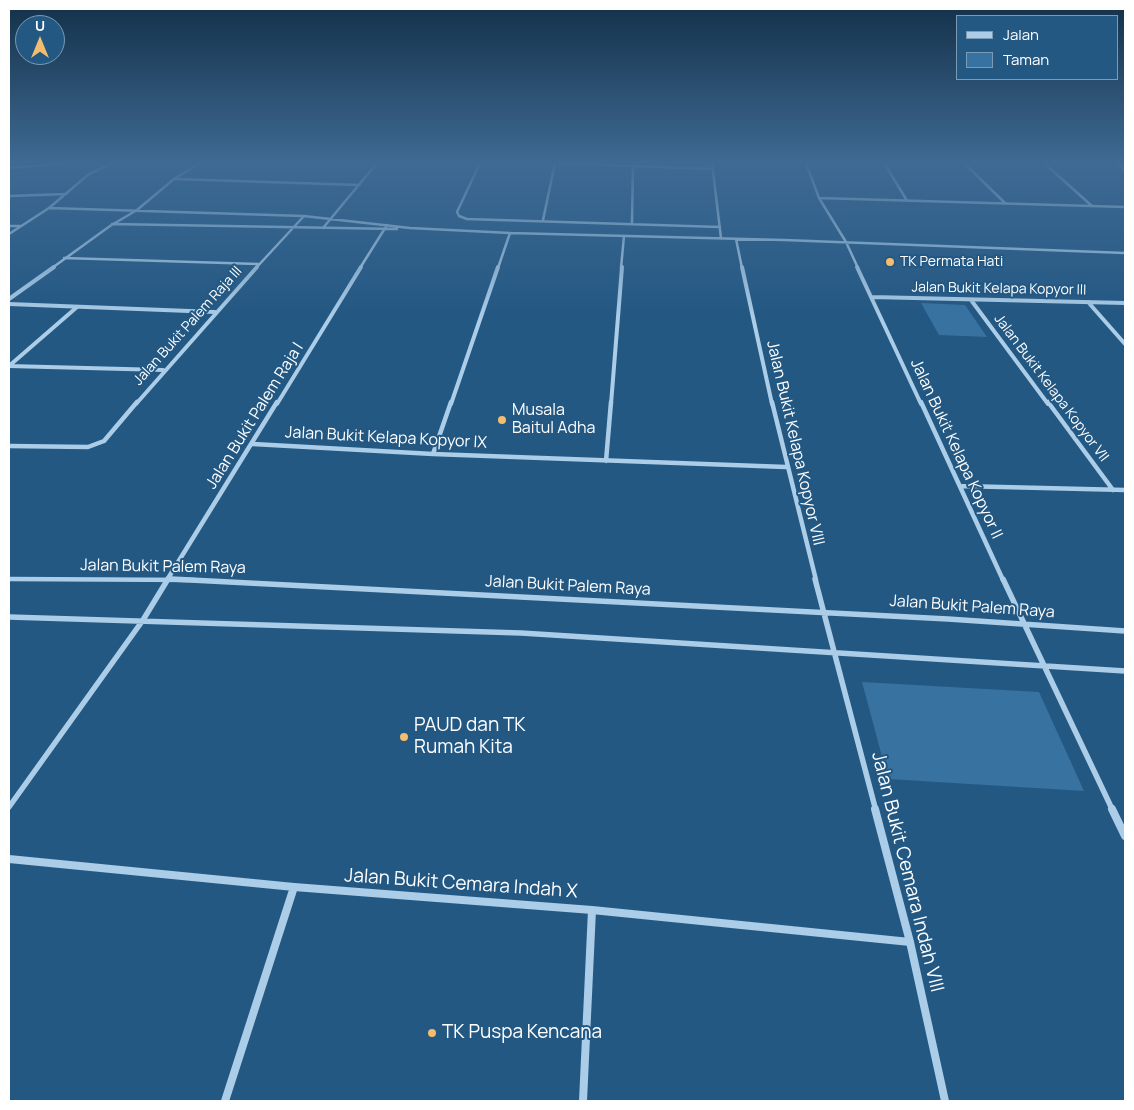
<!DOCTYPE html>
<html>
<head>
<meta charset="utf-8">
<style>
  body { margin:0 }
  #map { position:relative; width:1134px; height:1110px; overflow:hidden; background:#235883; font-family:Manrope,sans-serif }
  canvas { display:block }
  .frame { position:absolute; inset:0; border:10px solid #fff; pointer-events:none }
  .legend { position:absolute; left:956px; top:15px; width:162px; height:65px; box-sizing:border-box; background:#235883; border:1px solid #7b9bb5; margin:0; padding:6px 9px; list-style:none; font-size:15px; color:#fff }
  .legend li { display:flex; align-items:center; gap:10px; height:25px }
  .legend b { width:25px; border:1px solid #7b9bb5 }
  .north { position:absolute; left:15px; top:15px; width:50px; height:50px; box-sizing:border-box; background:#235883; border:1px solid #7b9bb5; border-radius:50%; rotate:0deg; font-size:14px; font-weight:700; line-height:20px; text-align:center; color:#fff }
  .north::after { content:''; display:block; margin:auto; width:18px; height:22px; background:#f3bd6d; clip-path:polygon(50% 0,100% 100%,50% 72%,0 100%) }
</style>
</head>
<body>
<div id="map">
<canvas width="1134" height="1110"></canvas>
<div class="frame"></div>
<ul class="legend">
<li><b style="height:6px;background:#abcde8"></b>Jalan</li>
<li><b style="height:14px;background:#3772a0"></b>Taman</li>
</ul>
<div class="north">U</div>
</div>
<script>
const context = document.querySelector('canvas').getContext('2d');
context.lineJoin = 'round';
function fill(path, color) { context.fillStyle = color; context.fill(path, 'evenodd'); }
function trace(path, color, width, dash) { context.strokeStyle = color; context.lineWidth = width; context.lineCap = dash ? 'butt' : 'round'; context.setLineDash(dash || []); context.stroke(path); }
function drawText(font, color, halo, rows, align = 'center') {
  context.font = font + ' Manrope,sans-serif'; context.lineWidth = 4; context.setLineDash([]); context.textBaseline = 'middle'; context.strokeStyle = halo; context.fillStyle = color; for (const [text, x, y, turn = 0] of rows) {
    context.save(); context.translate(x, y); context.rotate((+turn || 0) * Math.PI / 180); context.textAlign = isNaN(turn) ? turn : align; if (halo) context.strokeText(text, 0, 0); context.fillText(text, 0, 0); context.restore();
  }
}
fill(new Path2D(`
  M921 303 965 305 987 337 939 335Z
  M862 682 1039 692 1084 791 888 779Z`), '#3772a0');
trace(new Path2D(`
  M480 163 457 212 459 216 467 219 720 227
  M557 163 713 169
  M712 163 721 238
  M806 163 819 198 846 242 858 268
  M884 163 906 199
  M964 163 1005 203
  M1044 163 1092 206
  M1116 163 1125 170
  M9 168 66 163
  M175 179 360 185
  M9 196 66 194
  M819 198 1125 207
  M49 208 89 174 113 163
  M543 220 555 163
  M632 223 633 164
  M112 224 397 229
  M9 226H20
  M323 228 377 163
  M9 234 49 208 304 216 410 228 510 233 784 240 1125 253
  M736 239 742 268
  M64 258 258 264
  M52 268 110 226 137 210 174 179 200 163
  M256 268 304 216
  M360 268 387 225
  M498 268 510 233
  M621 268 624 236`), '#abcde8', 2.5);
trace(new Path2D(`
  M742 267 772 404
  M857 267 921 404
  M872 297 1125 303
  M9 299 54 267
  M971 300 1048 404
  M1088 302 1125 344
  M9 304 215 312
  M9 366 163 370
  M9 366 77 307
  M136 404 257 267
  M277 404 361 267
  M451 404 498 267
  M611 404 622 267`), '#abcde8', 4);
trace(new Path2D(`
  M772 402 816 580
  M921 402 1003 580
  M1048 402 1113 490
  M253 444 433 454 786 467
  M9 446 88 447 104 441 137 402
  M433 454 451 402
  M606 461 611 402
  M960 486 1125 490
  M9 579 195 580
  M167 580 277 402`), '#abcde8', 4.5);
trace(new Path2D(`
  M171 579 948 619 1125 631
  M815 579 876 811
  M1003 579 1113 811
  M9 617 521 633 1125 671
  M9 807 143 620 168 579`), '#abcde8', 5.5);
trace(new Path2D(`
  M875 809 910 942 945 1101
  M1112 809 1125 836
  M9 859 294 887 592 910 910 942
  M225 1101 294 887
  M583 1101 592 910`), '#abcde8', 8);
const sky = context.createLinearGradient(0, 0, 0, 319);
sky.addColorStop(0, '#133048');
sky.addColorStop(0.51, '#3f6a93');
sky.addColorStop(1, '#3f6a9300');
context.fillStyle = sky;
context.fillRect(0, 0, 1134, 319);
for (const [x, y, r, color] of [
  [890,262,5,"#f3bd6d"],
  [502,420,5,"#f3bd6d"],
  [404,737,5,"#f3bd6d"],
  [432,1033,5,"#f3bd6d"]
]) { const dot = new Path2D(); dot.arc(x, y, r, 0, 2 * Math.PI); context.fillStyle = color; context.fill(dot); trace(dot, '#235883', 2); }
drawText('14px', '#fff', '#235883', [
  ["TK Permata Hati",900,262]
], 'left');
drawText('14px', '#fff', '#235883', [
  ["Jalan Bukit Kelapa Kopyor III",999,289,1],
  ["Jalan Bukit Palem Raja III",188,326,-48],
  ["Jalan Bukit Kelapa Kopyor VII",1051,388,53]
]);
drawText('16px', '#fff', '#235883', [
  ["Musala",512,411],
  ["Baitul Adha",512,429]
], 'left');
drawText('16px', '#fff', '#235883', [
  ["Jalan Bukit Palem Raja I",255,416,-58],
  ["Jalan Bukit Kelapa Kopyor IX",386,438,3],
  ["Jalan Bukit Kelapa Kopyor VIII",795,443,77],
  ["Jalan Bukit Kelapa Kopyor II",956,449,65],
  ["Jalan Bukit Palem Raya",163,567,1],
  ["Jalan Bukit Palem Raya",568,586,3],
  ["Jalan Bukit Palem Raya",972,607,4]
]);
drawText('19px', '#fff', '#235883', [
  ["PAUD dan TK",414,726],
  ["Rumah Kita",414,748],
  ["TK Puspa Kencana",442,1033]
], 'left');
drawText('19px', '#fff', '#235883', [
  ["Jalan Bukit Cemara Indah VIII",907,872,76],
  ["Jalan Bukit Cemara Indah X",461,884,4]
]);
</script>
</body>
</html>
